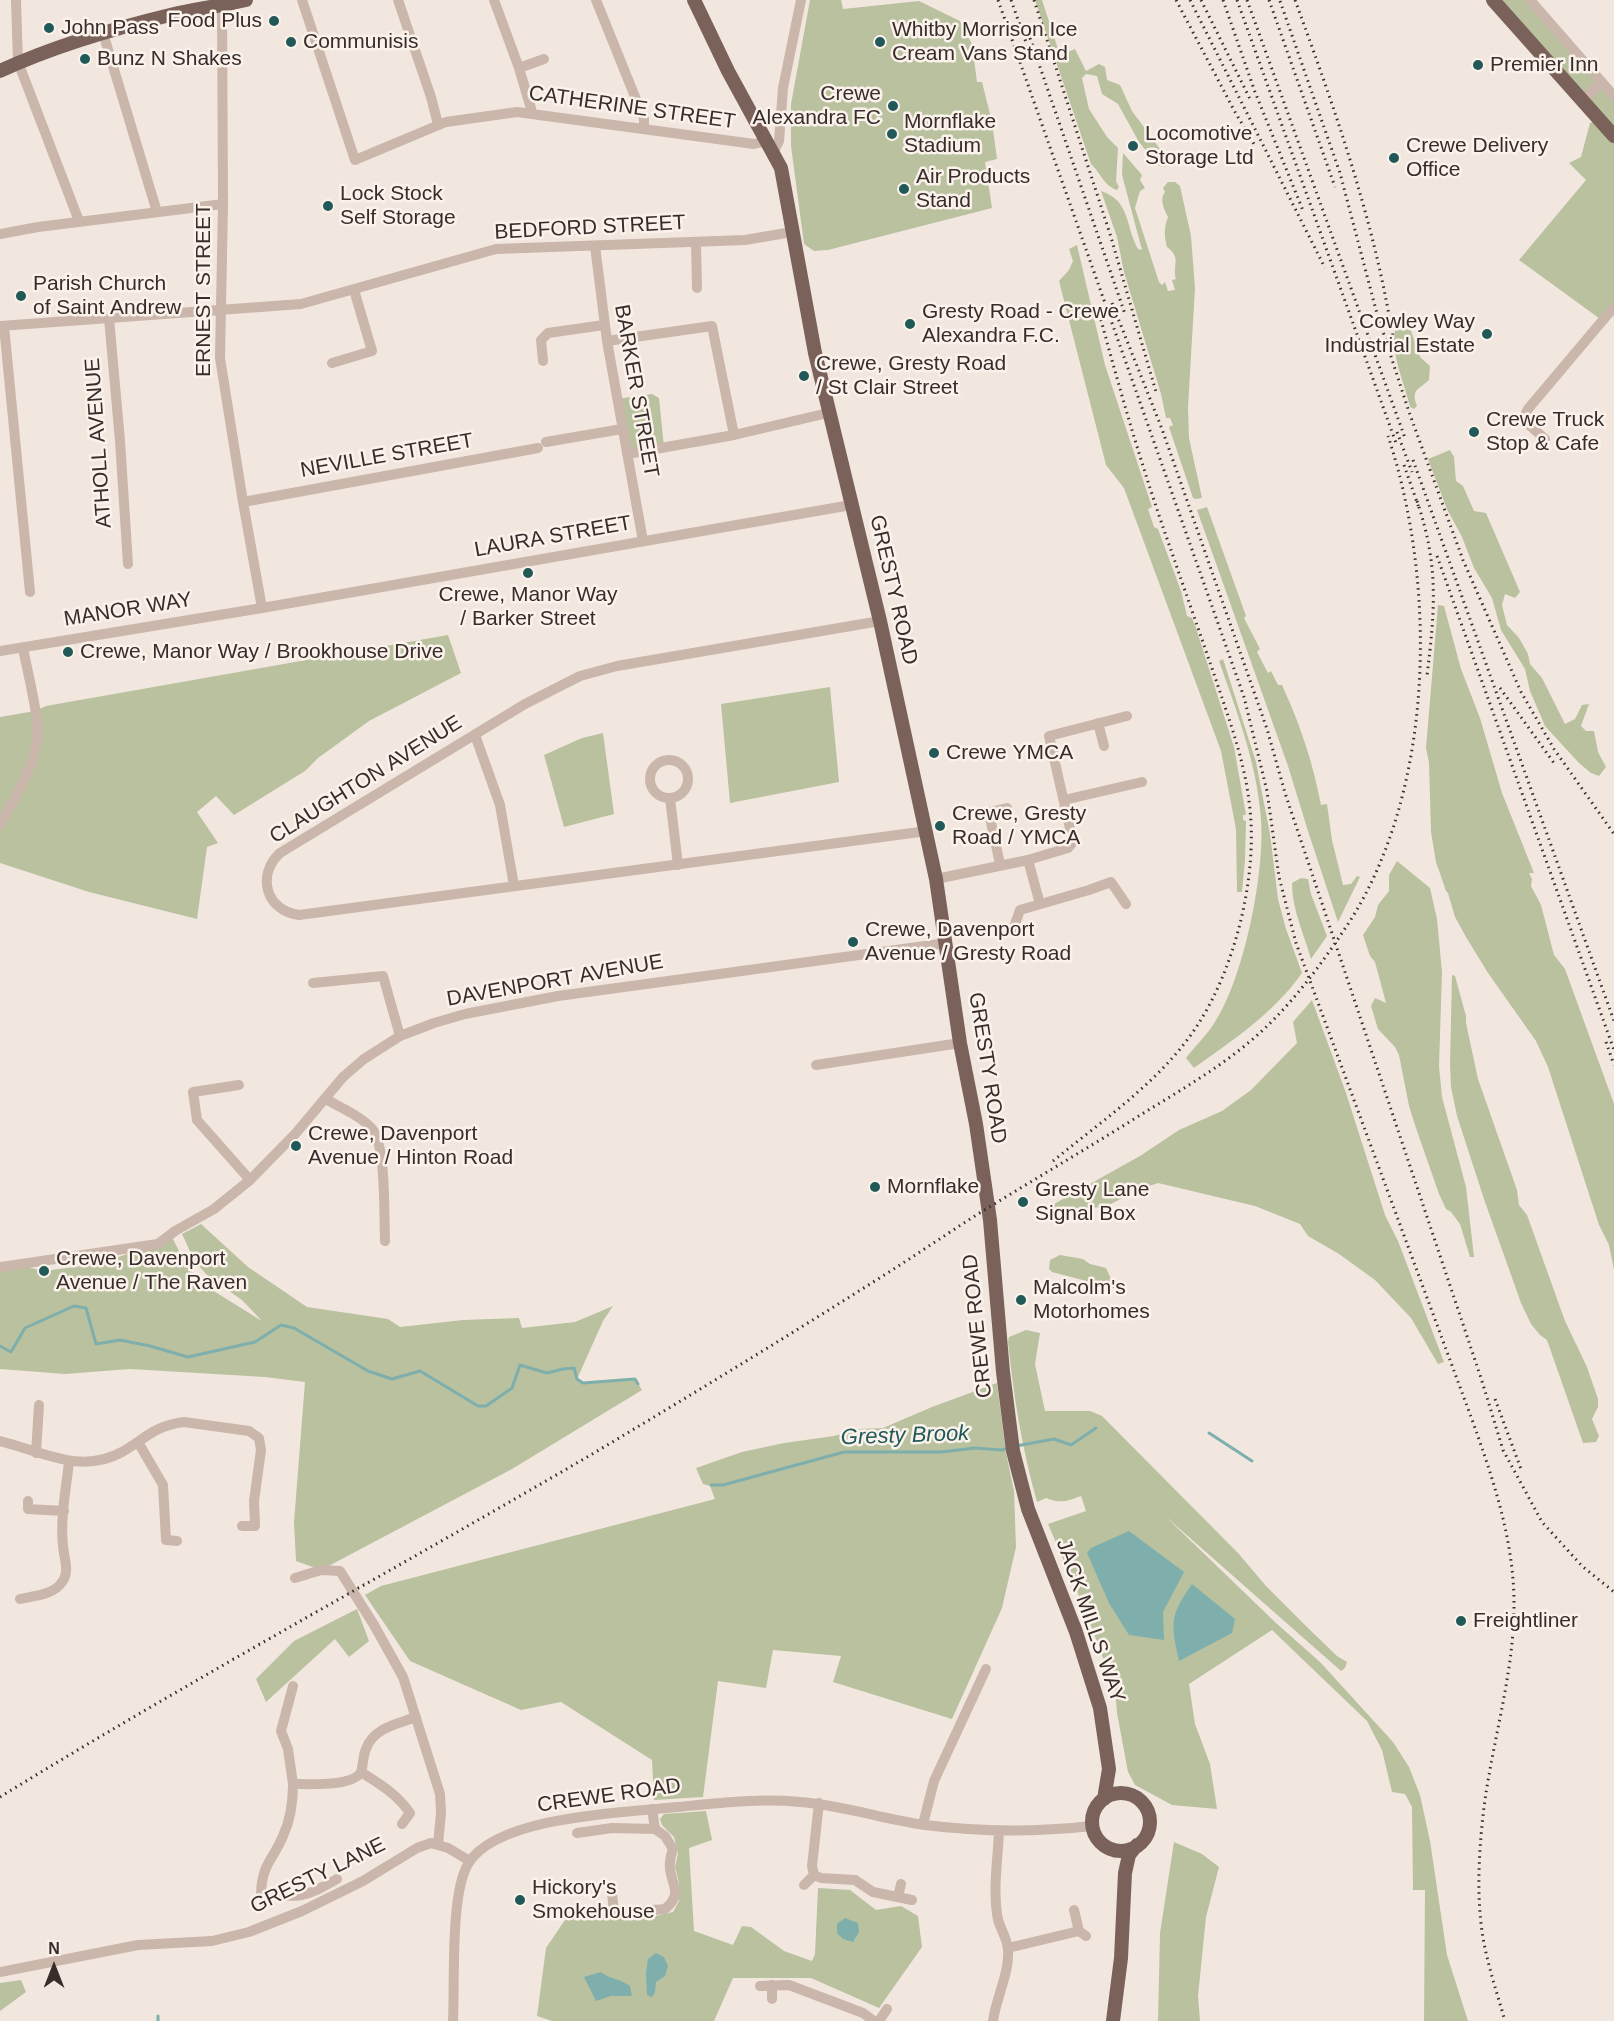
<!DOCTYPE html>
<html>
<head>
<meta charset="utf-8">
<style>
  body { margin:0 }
  #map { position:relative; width:1614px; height:2021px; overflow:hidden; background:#f2e7df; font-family:Helvetica,sans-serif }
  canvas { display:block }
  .north { position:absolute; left:24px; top:1937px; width:60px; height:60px; -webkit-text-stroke:4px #faf2eb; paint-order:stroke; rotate:0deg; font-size:16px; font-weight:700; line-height:24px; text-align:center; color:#382d2a }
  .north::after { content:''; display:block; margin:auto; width:21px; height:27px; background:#382d2a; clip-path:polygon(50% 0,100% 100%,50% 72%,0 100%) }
</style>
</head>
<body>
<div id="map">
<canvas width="1614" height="2021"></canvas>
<div class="north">N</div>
</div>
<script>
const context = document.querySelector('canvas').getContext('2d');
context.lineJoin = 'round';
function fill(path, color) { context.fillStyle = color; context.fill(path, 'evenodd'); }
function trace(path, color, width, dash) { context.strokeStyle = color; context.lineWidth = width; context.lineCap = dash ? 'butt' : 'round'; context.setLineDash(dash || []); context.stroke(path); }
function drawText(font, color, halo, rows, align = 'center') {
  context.font = font + ' Helvetica,sans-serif'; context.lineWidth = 5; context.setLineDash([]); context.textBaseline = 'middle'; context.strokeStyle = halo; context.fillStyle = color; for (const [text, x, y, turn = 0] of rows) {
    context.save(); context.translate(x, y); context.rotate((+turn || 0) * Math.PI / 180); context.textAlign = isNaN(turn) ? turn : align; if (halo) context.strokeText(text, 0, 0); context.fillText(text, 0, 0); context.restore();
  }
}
fill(new Path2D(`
  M810 0H841L843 9 919 1 960 21 972 44 977 82H982L992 122 997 159 985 162 992 208 828 250 814 251 804 244 791 146V104Z
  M1035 0H1042L1060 55 1075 49 1086 71 1099 64 1105 67 1107 80 1120 85 1132 111 1163 153 1170 158 1169 164 1165 167 1159 166 1139 142 1118 104 1102 94 1097 76 1086 74 1082 78 1089 109 1107 137 1118 148 1116 181 1119 187 1117 190C1104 186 1100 172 1091 164Z
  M1493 0H1530L1614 96V308L1603 321 1519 260 1586 180 1569 163 1581 157 1590 123 1599 119Z
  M1123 153 1142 175 1140 180 1145 188 1140 191 1135 208 1159 282 1162 285 1165 282 1168 291 1175 290 1172 280 1176 279C1172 265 1182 258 1167 247 1164 235 1164 228 1168 217 1164 209 1159 199 1165 192L1163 188 1168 182H1175L1180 186 1191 236 1195 288 1188 407 1189 438 1202 498 1196 499 1193 498 1169 427 1173 425 1170 418H1166L1161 394 1124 272 1117 237 1101 191C1131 201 1125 226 1138 249L1142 250 1122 175Z
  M1077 245 1105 365 1152 507 1148 509 1154 527 1158 529 1181 591 1187 616 1192 618 1195 625 1234 747 1246 815H1243V820L1246 821 1245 860 1242 892H1237L1236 829 1221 751 1124 488 1106 465 1059 281 1069 270 1073 261 1069 249Z
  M1398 322 1409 325 1420 357 1430 366 1429 380C1418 390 1411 389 1417 406L1414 409 1410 407C1405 383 1386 345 1398 322Z
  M652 394 659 398 664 447 627 454 617 399Z
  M1450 450 1454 457 1456 481 1463 486 1474 511 1486 513 1520 592 1515 598 1505 594 1502 605 1507 625 1519 638 1528 654 1530 664 1542 678 1565 724 1575 719 1582 705 1589 704 1581 726 1586 731H1594L1598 752 1606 767 1599 776 1591 773 1579 763 1545 726 1530 691 1525 669 1501 630 1492 598 1474 568 1462 537 1447 509 1428 459Z
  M1207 507 1246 616 1244 618 1260 649 1257 652 1268 673 1271 671 1278 685H1282C1300 724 1313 763 1321 805L1327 804 1332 840 1343 885 1351 884 1357 876 1360 877 1338 922 1308 831 1288 766 1197 510Z
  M1438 605 1444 606 1461 669 1480 718 1502 793 1534 873H1529L1532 879 1531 886 1541 905 1554 955 1565 969 1614 1104V1270L1609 1245 1599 1225 1548 1067 1536 1041 1488 973 1466 937 1455 917 1448 893 1446 891 1436 862 1431 832 1429 763 1426 748Z
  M448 635 461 673 369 721 318 758 305 771 234 815 216 796 197 812 218 843 207 847 197 919 89 892 0 863V717L35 711 46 706Z
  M1223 659 1256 762 1270 834 1278 899 1286 929 1302 973C1274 1013 1233 1040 1194 1068L1186 1058C1195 1046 1207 1035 1215 1022 1244 977 1265 873 1261 819 1257 764 1237 712 1219 661Z
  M830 687 839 782 730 803 721 704Z
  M603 733 614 814 564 827 544 755 582 738Z
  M1397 861 1430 888 1437 919 1442 972 1439 1066 1442 1097 1466 1187 1474 1257H1470L1460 1224 1451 1212 1446 1209 1439 1194 1416 1128 1409 1106 1399 1055 1395 1047 1378 1029 1371 1006 1375 998 1386 1003 1375 962 1370 956 1363 935 1375 917 1378 905 1389 891V875Z
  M1301 878 1308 879 1311 894 1327 936 1311 959C1304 934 1292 910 1292 883Z
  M1452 975 1455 976 1466 1016V1023L1478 1079 1517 1190 1519 1205 1527 1215 1565 1321 1587 1367 1598 1399V1407L1592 1419 1599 1436 1596 1442 1583 1443 1547 1340 1540 1335 1531 1324 1521 1303 1485 1202 1457 1116 1451 1087 1450 1064Z
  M1312 1000 1346 1093 1385 1215 1398 1241 1444 1362 1438 1364 1411 1318 1375 1280 1339 1254 1308 1236 1300 1224 1255 1206 1158 1183 1138 1190 1105 1207 1054 1210V1204L1140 1156 1179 1130 1222 1111 1251 1090 1297 1043 1293 1022Z
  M201 1224 248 1267 307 1307 388 1319 400 1327 463 1320 519 1318 522 1328 575 1322 613 1306 603 1321 577 1379 583 1383 635 1379 642 1390 512 1469 321 1570 296 1561 294 1522 305 1382 265 1377 130 1369 65 1374 0 1369V1267L18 1265 44 1271 97 1264 173 1239 186 1265 204 1285 262 1321 242 1300 209 1277 195 1262 182 1234Z
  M1060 1255 1083 1259 1090 1264 1106 1268 1111 1279 1119 1283 1121 1290 1052 1272 1049 1269 1050 1260Z
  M1026 1330 1040 1333 1035 1364 1045 1411H1090L1102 1416 1238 1553 1266 1586 1309 1629 1337 1656 1347 1662 1345 1668 1341 1671 1165 1516 1276 1623 1320 1662 1393 1742 1409 1767 1420 1795 1430 1841 1447 1955 1468 2021H1424L1425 1890H1413L1412 1807 1405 1794 1392 1792 1382 1750 1367 1721 1272 1630 1189 1684 1195 1724 1210 1764 1217 1809 1172 1805 1135 1785 1128 1772 1117 1713 1114 1676 1102 1656 1086 1612 1048 1524 1086 1511 1081 1496C1068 1501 1060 1504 1046 1498L1037 1502C1022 1448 1014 1399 1008 1342L1009 1337Z
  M997 1383 1006 1453 1014 1491 1016 1547 1002 1608 952 1719 833 1682 841 1656 773 1650 766 1688 718 1681 703 1797 654 1800 652 1760 561 1702 521 1710 410 1661 365 1595 381 1586 715 1499 710 1486 703 1484 696 1468 742 1452 784 1443 834 1436 859 1429 883 1428 932 1407Z
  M357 1609 369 1641 349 1657 335 1639 266 1702 256 1679 294 1641Z
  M706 1811 712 1840 689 1848 694 1931 733 1945 742 1926 751 1927 784 1951 812 1961 815 1954 818 1888 850 1890 876 1910 901 1906 918 1916 922 1947 879 2008 811 1978H733L714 2021H552L537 2016 546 1948 569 1914 579 1919 655 1916 673 1912 679 1901V1883L675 1867 678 1853 674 1837 662 1825 660 1819 664 1814Z
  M1174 1842 1202 1854 1219 1867 1206 1917 1198 1996 1200 2021H1158L1160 1933Z
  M21 1980 26 1992 0 2011V1983Z`), '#b9c19f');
fill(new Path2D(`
  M1129 1531 1184 1572 1163 1612 1164 1640 1129 1635 1109 1603 1087 1553 1091 1548Z
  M1192 1584 1235 1619 1232 1633 1179 1661C1171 1623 1169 1617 1192 1584Z
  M845 1918 858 1923 859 1932 853 1942 843 1939 837 1933V1924Z
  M656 1953 664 1957 668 1966 665 1976 656 1982 655 1992 652 1997 647 1995 646 1973 648 1959Z
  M601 1972C609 1979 621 1979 630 1986L632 1996H611L596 2001 584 1977Z`), '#7eafac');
trace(new Path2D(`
  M0 1346 11 1352 25 1328 74 1306 86 1308 96 1344 120 1340 150 1346 188 1357 255 1342 281 1325 294 1328 368 1371 392 1379 420 1371 478 1406H486L512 1388 520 1365 547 1373 563 1369 574 1368 577 1379 583 1383 635 1379 638 1384
  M1209 1433 1252 1461
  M1016 1446 1054 1439 1071 1445 1096 1428
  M711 1485H723L844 1452H941L975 1448 1001 1450 1009 1448
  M158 2021V2016`), '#7eafac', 3);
trace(new Path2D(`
  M16 0 18 62 79 221
  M302 0 355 160 446 122 517 112 754 144 767 141
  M398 0 431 97 438 124
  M494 0 519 68 532 112
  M596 0 644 119V129
  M1530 0 1614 96
  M222 5 223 204 220 358 243 502 262 608
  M103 33 157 212
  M519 68 544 59
  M1583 99 1602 82
  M774 151 779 141 783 88 801 0
  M0 234 38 227 223 204
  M696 243 697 288
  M595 246 607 341 643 541
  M109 318 120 441 128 564
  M0 326 301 304 496 249 745 240 792 232
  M4 326 30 592
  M607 341 712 326 734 435
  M543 361 541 340 548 333 604 325
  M332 363 372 351 354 290
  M1545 439 1527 423 1525 415 1528 409 1614 307
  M546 442 622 429
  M627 454 734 435 828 413
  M243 502 538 448
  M880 621 617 666 580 676 525 704 280 853C256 875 266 911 299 915L927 831
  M0 651 262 608 851 505
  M1098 723 1104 746
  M475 735 500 805 514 886
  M650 779a19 19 0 1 1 38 0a19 19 0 1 1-38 0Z
  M670 798 678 865
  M1064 800 1142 782
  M989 813 1000 864
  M981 814 1007 808
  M0 825C14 798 33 770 37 740 40 719 27 670 23 648
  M1028 860 1040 904
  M936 879 1028 860 1068 848 1073 842 1049 736 1127 716
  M1014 927 1020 910 1089 890 1111 882 1126 904
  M313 983 383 976 400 1036
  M816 1065 960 1043
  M239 1085 193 1092 197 1120 250 1180
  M326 1099C340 1108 362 1116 373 1130 386 1147 384 1217 385 1241
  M0 1267 158 1244 175 1231 214 1209 250 1180 296 1133 343 1077 364 1059 400 1036 434 1023 465 1014 558 996 947 943
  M0 1441C41 1451 80 1475 122 1452 146 1438 154 1426 184 1422L249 1431 259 1438 261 1450 254 1501 255 1526H242
  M138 1442 163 1485 166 1540 177 1541
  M36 1453 39 1405
  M28 1501V1509L64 1511
  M295 1578 321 1570 340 1571 374 1625 403 1677 440 1794 441 1813 438 1844
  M20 1599C33 1596 54 1595 62 1582 70 1572 64 1558 63 1546 60 1519 66 1489 69 1462
  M293 1686 281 1731 288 1749 293 1784C308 1784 353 1787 361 1772 363 1767 363 1755 366 1749 373 1728 397 1724 416 1717
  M361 1772C380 1784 397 1794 410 1813L402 1824
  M293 1784C293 1802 291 1819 283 1836 273 1860 262 1864 261 1893 300 1898 304 1898 337 1879
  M819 1803 812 1866 814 1875 821 1878 855 1880 873 1892 912 1900
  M923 1824 934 1781 986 1669
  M577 1833 612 1828 655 1829
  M804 1885 814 1875
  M612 1893 614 1913
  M898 1897 901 1884
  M1074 1910 1079 1931 1086 1936
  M606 1914 665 1909C683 1894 672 1886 670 1869 669 1862 671 1855 673 1849L665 1836 655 1829 652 1809
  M1008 1948 1079 1931
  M0 1972 138 1945 212 1941 249 1932 302 1911 363 1881 417 1848 431 1843 448 1848 470 1861
  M772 1985V1999
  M760 1986 789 1985 863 2013 874 2021
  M453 2021C455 1982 450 1895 468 1864 496 1816 627 1812 678 1807 718 1803 759 1798 800 1802 842 1805 883 1819 925 1825 980 1832 1037 1832 1092 1826
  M879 2021 887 2009
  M993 2021C996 1998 1010 1972 1008 1949 1007 1937 998 1926 997 1914 993 1887 998 1858 999 1831`), '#cab6ab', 10);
trace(new Path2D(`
  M694 0 728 71 781 168 815 353 880 621 936 879 960 1043 976 1124 990 1220 1003 1372 1013 1451 1028 1509 1076 1632 1100 1708 1109 1769 1104 1799
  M1493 0 1614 136
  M0 71C54 46 112 29 170 15 195 9 221 6 246 0
  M1092 1822a29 29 0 1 1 58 0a29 29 0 1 1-58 0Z
  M1113 2021 1121 1958 1125 1873 1129 1855 1137 1845`), '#7a625b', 14);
trace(new Path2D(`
  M998 0 1244 697 1267 791 1279 877 1296 943 1474 1425C1494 1482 1513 1539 1514 1600 1515 1670 1493 1738 1484 1807 1479 1849 1476 1895 1483 1938 1488 1966 1497 1993 1505 2021
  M1011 0 1028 48
  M1034 0 1110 234 1156 392
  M1176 0 1235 112 1254 144
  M1190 0 1325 268
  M1201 0 1250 99
  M1223 0 1255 92 1304 213
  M1237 0 1396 443
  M1247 0 1405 438
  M1269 0 1335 187
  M1295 0C1336 112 1376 226 1394 345
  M1280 1 1340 173 1376 310 1409 412 1463 560 1521 692 1554 749 1614 834
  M1030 38 1125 314
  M1112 303 1162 429 1267 729 1285 793 1481 1378 1503 1450 1542 1522 1582 1566 1614 1592
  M1397 432 1412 472
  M1413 460 1614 1021
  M1404 465 1419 508
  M1417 501C1439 566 1435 609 1427 676
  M1437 556 1614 1050
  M1500 688 1554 763
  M1606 1042 1614 1065
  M1053 1161C1103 1120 1161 1081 1197 1026 1236 966 1259 873 1249 801 1244 760 1230 722 1217 683 1202 639 1186 594 1171 550 1144 474 1122 398 1101 320
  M1495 1399 1521 1469
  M0 1797C197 1676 400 1567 599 1450 696 1392 793 1333 889 1272 919 1253 948 1233 978 1214 1033 1180 1088 1148 1142 1114 1184 1088 1228 1063 1264 1029 1297 998 1325 959 1350 921 1435 787 1437 584 1388 436`), '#382d2a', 3, [1.5, 4.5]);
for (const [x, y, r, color] of [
  [274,21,6,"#205957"],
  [49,28,6,"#205957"],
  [291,42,6,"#205957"],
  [880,42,6,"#205957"],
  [85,59,6,"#205957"],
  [1478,65,6,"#205957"],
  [893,106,6,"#205957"],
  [892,134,6,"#205957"],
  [1133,146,6,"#205957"],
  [1394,158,6,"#205957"],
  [904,189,6,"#205957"],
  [328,206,6,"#205957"],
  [21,296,6,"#205957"],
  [910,324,6,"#205957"],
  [1487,334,6,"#205957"],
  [804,376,6,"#205957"],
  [1474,432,6,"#205957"],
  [528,573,6,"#205957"],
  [68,652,6,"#205957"],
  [934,753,6,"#205957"],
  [940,826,6,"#205957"],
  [853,942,6,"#205957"],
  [296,1146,6,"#205957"],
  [875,1187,6,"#205957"],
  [1023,1202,6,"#205957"],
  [44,1271,6,"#205957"],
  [1021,1300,6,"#205957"],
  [1461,1621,6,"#205957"],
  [520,1900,6,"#205957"]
]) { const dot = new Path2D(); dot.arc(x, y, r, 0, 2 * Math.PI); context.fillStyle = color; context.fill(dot); trace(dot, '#faf2eb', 2); }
drawText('21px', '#382d2a', '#faf2eb', [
  ["Food Plus",262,21,"right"],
  ["John Pass",61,28],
  ["Whitby Morrison Ice",892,30],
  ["Cream Vans Stand",892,54],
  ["Communisis",303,42],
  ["Bunz N Shakes",97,59],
  ["Premier Inn",1490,65],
  ["Crewe",881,94,"right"],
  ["Alexandra FC",881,118,"right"],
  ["Mornflake",904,122],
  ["Stadium",904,146],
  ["Locomotive",1145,134],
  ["Storage Ltd",1145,158],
  ["Crewe Delivery",1406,146],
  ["Office",1406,170],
  ["Air Products",916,177],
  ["Stand",916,201],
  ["Lock Stock",340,194],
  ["Self Storage",340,218],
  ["Parish Church",33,284],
  ["of Saint Andrew",33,308],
  ["Gresty Road - Crewe",922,312],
  ["Alexandra F.C.",922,336],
  ["Cowley Way",1475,322,"right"],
  ["Industrial Estate",1475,346,"right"],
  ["Crewe, Gresty Road",816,364],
  ["/ St Clair Street",816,388],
  ["Crewe Truck",1486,420],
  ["Stop & Cafe",1486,444],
  ["Crewe, Manor Way",528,595,"center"],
  ["/ Barker Street",528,619,"center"],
  ["Crewe, Manor Way / Brookhouse Drive",80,652],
  ["Crewe YMCA",946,753],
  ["Crewe, Gresty",952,814],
  ["Road / YMCA",952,838],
  ["Crewe, Davenport",865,930],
  ["Avenue / Gresty Road",865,954],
  ["Crewe, Davenport",308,1134],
  ["Avenue / Hinton Road",308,1158],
  ["Mornflake",887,1187],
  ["Gresty Lane",1035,1190],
  ["Signal Box",1035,1214],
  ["Crewe, Davenport",56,1259],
  ["Avenue / The Raven",56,1283],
  ["Malcolm's",1033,1288],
  ["Motorhomes",1033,1312],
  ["Freightliner",1473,1621],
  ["Hickory's",532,1888],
  ["Smokehouse",532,1912]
], 'left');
drawText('21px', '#382d2a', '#faf2eb', [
  ["CATHERINE STREET",632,108,8],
  ["BEDFORD STREET",590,228,-3],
  ["ERNEST STREET",204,290,-90],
  ["BARKER STREET",636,391,80],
  ["ATHOLL AVENUE",99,443,-94],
  ["NEVILLE STREET",387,456,-10],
  ["LAURA STREET",553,537,-10],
  ["GRESTY ROAD",893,590,77],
  ["MANOR WAY",128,610,-9],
  ["CLAUGHTON AVENUE",366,780,-32],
  ["DAVENPORT AVENUE",555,981,-10],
  ["GRESTY ROAD",987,1068,81],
  ["CREWE ROAD",978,1326,-96],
  ["JACK MILLS WAY",1090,1621,71],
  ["CREWE ROAD",609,1796,-8],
  ["GRESTY LANE",318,1876,-26]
]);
drawText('italic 22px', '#205957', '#faf2eb', [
  ["Gresty Brook",905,1436,-2]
]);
</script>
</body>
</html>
